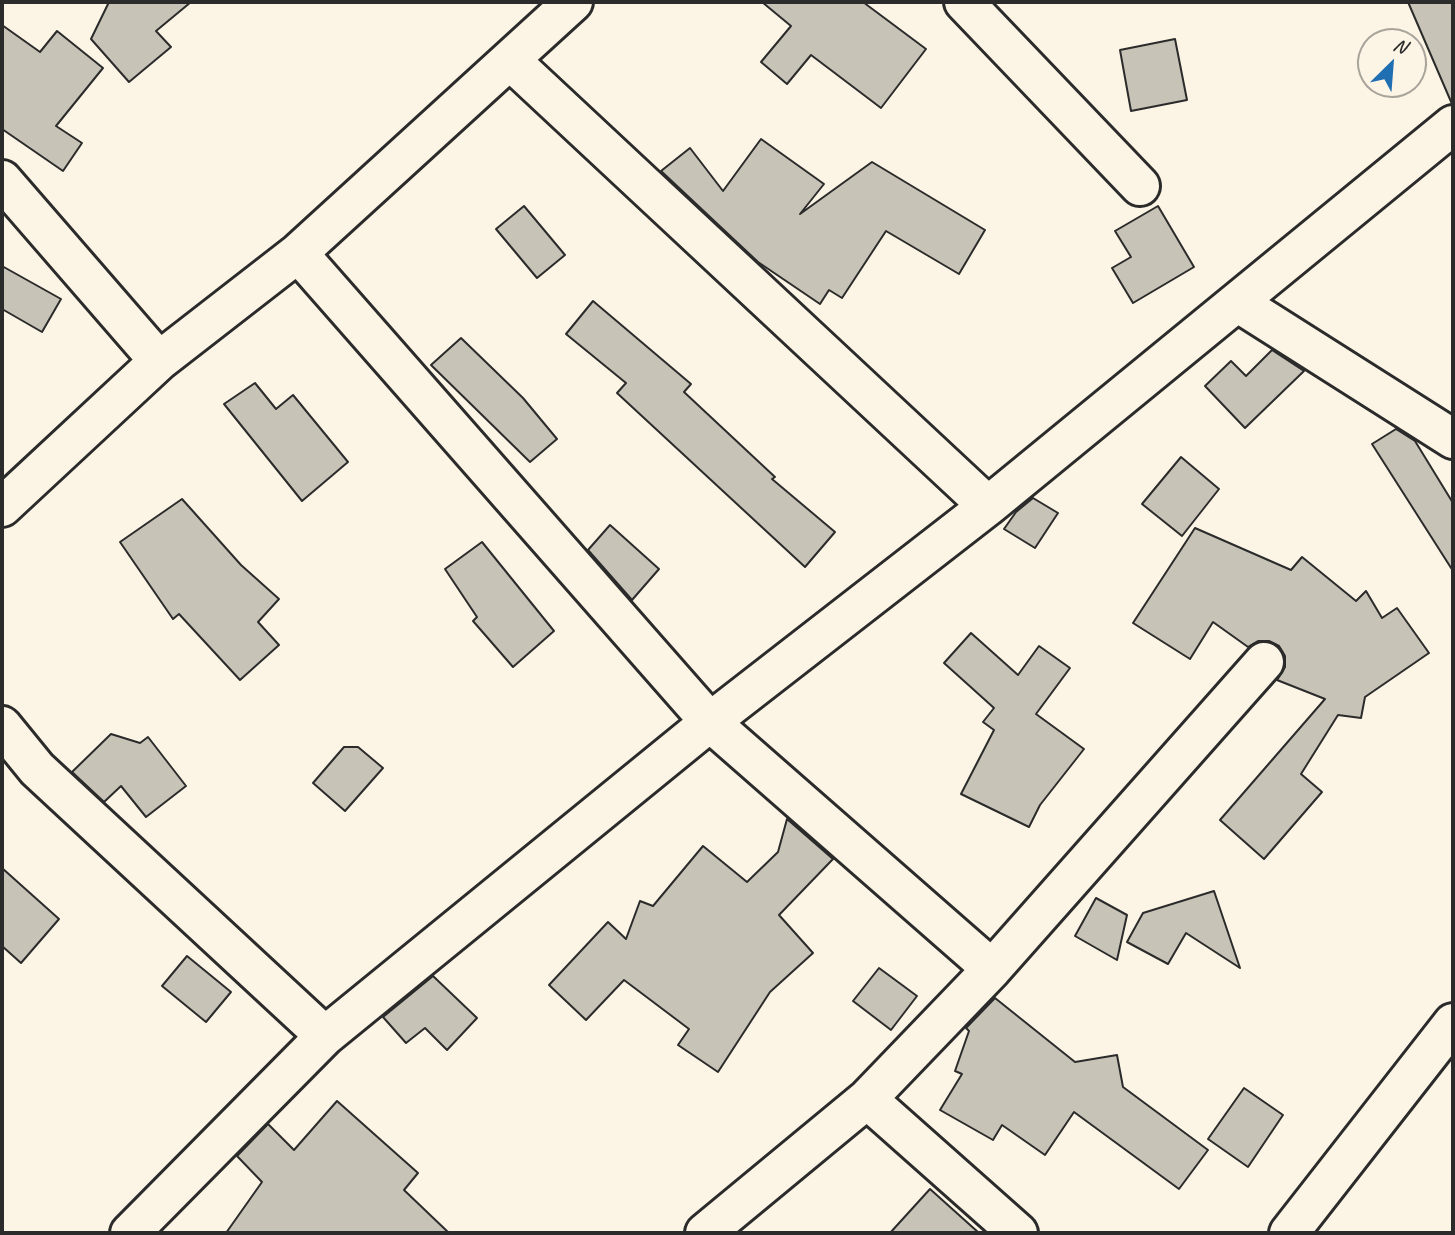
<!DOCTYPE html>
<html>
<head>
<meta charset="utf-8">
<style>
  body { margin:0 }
  #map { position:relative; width:1455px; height:1235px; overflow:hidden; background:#fcf5e5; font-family:Caveat,sans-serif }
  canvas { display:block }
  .frame { position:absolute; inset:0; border:4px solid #2b2b2b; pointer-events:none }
  .north { position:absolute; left:1357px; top:28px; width:70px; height:70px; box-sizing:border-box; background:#fcf5e5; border:2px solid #a8a49b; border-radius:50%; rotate:25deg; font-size:19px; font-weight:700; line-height:28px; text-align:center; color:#2b2b2b }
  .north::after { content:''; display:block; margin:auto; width:24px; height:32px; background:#1f6fb2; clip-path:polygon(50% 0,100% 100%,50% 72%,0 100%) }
</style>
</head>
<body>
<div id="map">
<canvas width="1455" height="1235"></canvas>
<div class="frame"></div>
<div class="north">N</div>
</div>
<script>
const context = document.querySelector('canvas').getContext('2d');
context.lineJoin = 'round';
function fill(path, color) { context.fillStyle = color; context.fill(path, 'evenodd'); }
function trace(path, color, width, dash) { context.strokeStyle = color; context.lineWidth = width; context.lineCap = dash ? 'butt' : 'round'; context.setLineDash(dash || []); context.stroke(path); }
const building = new Path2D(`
  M109 2H191L156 31 171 47 129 82 91 39Z
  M762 2H863L926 49 881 108 811 55 787 84 761 62 791 26Z
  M1408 2H1453V104H1452Z
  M2 25 40 52 57 31 103 68 56 126 82 143 63 171 2 129Z
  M1175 39 1187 100 1131 111 1120 50Z
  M761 139 824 184 800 214 872 162 985 230 959 274 886 231 842 298 829 290 820 304 758 262 661 171 690 148 723 191Z
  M524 206 565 255 537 278 496 229Z
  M1158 206 1194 267 1133 303 1112 268 1131 257 1115 231Z
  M2 266 61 299 42 332 2 309Z
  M593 301 691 384 684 392 775 477 772 479 835 532 805 567 617 393 626 383 566 334Z
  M461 338 523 398 557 439 530 462 431 365Z
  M1272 350 1304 371 1245 428 1205 386 1231 361 1246 376Z
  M255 383 276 409 293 395 348 462 302 501 224 404Z
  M1396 429 1415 441 1453 503V571L1372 444Z
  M1181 457 1219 489 1182 536 1142 504Z
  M1033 498 1058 513 1035 548 1004 529 1016 512Z
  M182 499 241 565 279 599 258 622 279 645 240 680 179 614 173 619 120 542Z
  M610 525 659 569 632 600 588 550Z
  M1195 528 1291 570 1302 557 1356 601 1366 591 1382 618 1397 608 1429 653 1365 697 1361 718 1338 715 1301 774 1322 792 1264 859 1220 820 1325 699 1277 680 1285 667V656L1279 646 1269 641H1258L1248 647 1213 622 1190 659 1133 623Z
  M482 542 554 631 513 667 473 621 477 617 445 569Z
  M971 633 1018 675 1039 646 1070 668 1036 714 1084 749 1040 805 1029 827 961 794 994 730 983 722 994 708 944 663Z
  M111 734 140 743 148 737 186 786 146 817 121 786 104 802 72 772Z
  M344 747H358L383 768 345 811 313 783Z
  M787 819 833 859 779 915 813 953 770 992 718 1072 678 1045 689 1029 624 980 586 1020 549 985 608 922 626 939 640 901 653 906 703 846 747 882 778 852Z
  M2 868 59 919 21 963 2 946Z
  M1214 891 1240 968 1186 933 1168 964 1127 942 1143 913Z
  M1096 898 1127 915 1117 960 1075 936Z
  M187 956 231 992 206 1022 162 986Z
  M879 968 917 996 891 1030 853 1001Z
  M433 976 477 1018 447 1050 425 1028 406 1043 383 1017Z
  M995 998 1075 1062 1117 1055 1123 1087 1208 1150 1179 1189 1074 1112 1045 1155 1002 1125 993 1140 940 1110 962 1074 955 1071 969 1031 966 1028Z
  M1244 1088 1283 1115 1248 1167 1208 1139Z
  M337 1101 418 1173 404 1190 449 1233H226L262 1182 237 1156 268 1124 294 1150Z
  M930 1189 979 1233H890Z`);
fill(building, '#c8c3b7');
trace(building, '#2b2b2b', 2);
const minor = new Path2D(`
  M964 2 1140 186
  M510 60 988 506
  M2 180 159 361
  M298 253 710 722 992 969
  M1237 302 1453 439
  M2 507 159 361 298 253 573 2
  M2 726 37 769 325 1036
  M867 1099 1018 1233
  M130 1233 325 1036 710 722 988 506 1453 125
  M705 1233 867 1099 992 969 1264 662
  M1289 1233 1453 1023`);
trace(minor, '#2b2b2b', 44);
trace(minor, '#fcf5e5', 38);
</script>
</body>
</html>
